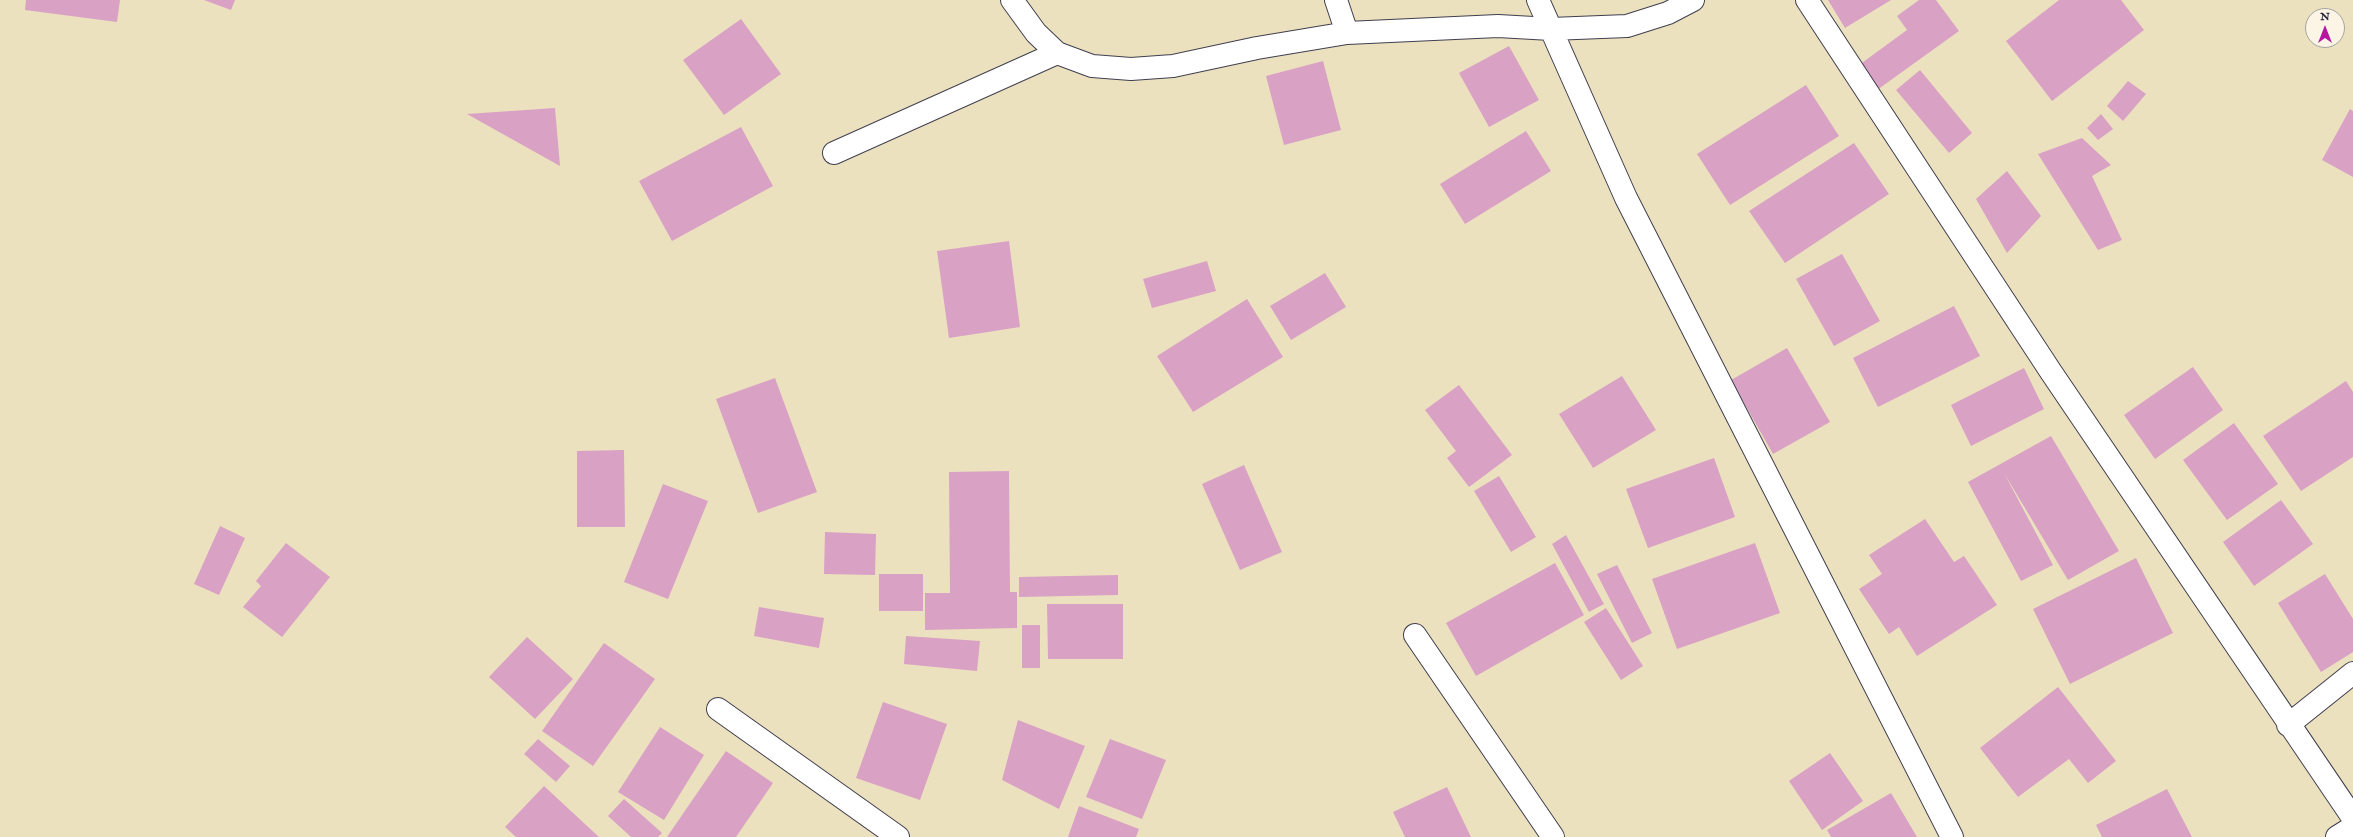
<!DOCTYPE html>
<html>
<head>
<meta charset="utf-8">
<style>
  body { margin:0 }
  #map { position:relative; width:2353px; height:837px; overflow:hidden; background:#ece1bf; font-family:"IM FELL English",serif }
  canvas { display:block }
  .north { position:absolute; left:2305px; top:8px; width:40px; height:40px; box-sizing:border-box; background:#fcf5e5; border:1px solid #a5a1a1; border-radius:50%; rotate:0deg; font-size:11px; font-weight:700; line-height:16px; text-align:center; color:#22223b }
  .north::after { content:''; display:block; margin:auto; width:14px; height:18px; background:#b5179e; clip-path:polygon(50% 0,100% 100%,50% 72%,0 100%) }
</style>
</head>
<body>
<div id="map">
<canvas width="2353" height="837"></canvas>
<div class="north">N</div>
</div>
<script>
const context = document.querySelector('canvas').getContext('2d');
context.lineJoin = 'round';
function fill(path, color) { context.fillStyle = color; context.fill(path, 'evenodd'); }
function trace(path, color, width, dash) { context.strokeStyle = color; context.lineWidth = width; context.lineCap = dash ? 'butt' : 'round'; context.setLineDash(dash || []); context.stroke(path); }
fill(new Path2D(`
  M26 0H120L117 22 25 10Z
  M204 0H235L231 10Z
  M1828 0H1891L1845 28Z
  M1919 0H1936L1959 31 1877 90 1859 65 1907 30 1897 16Z
  M2059 0H2121L2144 30 2052 101 2006 41Z
  M741 19 781 74 724 115 683 60Z
  M1509 46 1539 100 1489 127 1459 73Z
  M1323 61 1341 130 1284 145 1266 76Z
  M1920 70 1972 133 1949 153 1896 90Z
  M2128 81 2146 94 2123 121 2107 106Z
  M1806 85 1839 136 1730 205 1697 154Z
  M555 108 560 166 467 114Z
  M2350 109 2353 111V177L2322 160Z
  M2101 114 2113 129 2098 140 2087 128Z
  M741 127 773 186 672 241 639 181Z
  M1526 131 1551 171 1465 224 1440 184Z
  M2082 138 2111 165 2092 176 2122 240 2098 250 2038 154Z
  M1854 143 1889 194 1785 263 1749 211Z
  M2007 171 2041 216 2007 253 1976 199Z
  M1009 241 1020 327 949 338 937 251Z
  M1842 254 1880 321 1834 346 1796 279Z
  M1207 261 1216 291 1152 308 1143 279Z
  M1325 273 1346 307 1291 340 1270 306Z
  M1247 299 1283 357 1193 412 1157 356Z
  M1954 306 1980 356 1878 407 1853 358Z
  M1787 348 1830 422 1773 454 1731 380Z
  M2193 367 2223 410 2155 459 2124 415Z
  M2024 368 2044 409 1971 446 1951 405Z
  M1622 376 1656 430 1593 468 1559 414Z
  M775 378 817 492 758 513 716 399Z
  M2346 381 2353 392V457L2301 491 2263 436Z
  M1459 385 1512 455 1469 487 1447 458 1456 451 1425 410Z
  M2234 423 2278 484 2227 520 2183 460Z
  M2051 436 2119 551 2068 580 2004 473 2053 565 2021 581 1968 482Z
  M624 450 625 527H577V451Z
  M1714 458 1735 517 1648 548 1626 489Z
  M1244 465 1282 552 1240 570 1202 484Z
  M1009 471 1010 592H1017V628L925 630V593H950L949 472Z
  M1499 476 1536 537 1511 552 1474 491Z
  M663 484 708 501 668 599 624 582Z
  M2281 500 2313 544 2254 586 2223 542Z
  M1925 519 1954 562 1964 556 1997 605 1917 656 1899 627 1889 634 1859 589 1882 574 1869 555Z
  M220 526 245 538 219 595 194 584Z
  M825 532 876 534 875 575 824 574Z
  M1566 535 1604 604 1589 612 1552 544Z
  M286 543 330 577 282 637 243 607 261 586 256 581Z
  M1755 543 1780 613 1677 649 1652 579Z
  M2136 558 2173 633 2070 684 2033 609Z
  M1555 563 1584 615 1476 676 1446 623Z
  M1617 565 1652 633 1632 643 1597 574Z
  M879 574H923V611H879Z
  M2325 574 2353 619V652L2321 672 2278 603Z
  M1118 575V595L1019 597V577Z
  M1047 604H1123V659H1048Z
  M759 607 824 618 819 648 754 636Z
  M1606 608 1643 666 1621 680 1584 622Z
  M1022 625H1040V668H1022Z
  M906 636 980 641 977 671 904 664Z
  M527 637 573 679 535 719 489 677Z
  M604 643 655 679 593 766 542 731Z
  M2058 687 2116 761 2088 783 2069 759 2018 797 1980 748Z
  M883 702 947 724 920 800 856 778Z
  M1018 720 1085 746 1059 809 1002 780Z
  M660 727 704 755 664 820 618 792Z
  M538 739 570 766 556 782 524 754Z
  M1110 739 1166 760 1142 819 1086 797Z
  M726 751 773 783 736 837H667Z
  M1830 753 1863 801 1822 830 1789 781Z
  M544 786 599 837H516L505 827Z
  M1447 787 1471 837H1405L1393 812Z
  M2167 789 2192 837H2102L2096 825Z
  M1891 793 1917 837H1831L1827 830Z
  M624 799 662 833 658 837H631L608 816Z
  M1079 806 1139 829 1136 837H1068Z`), '#d9a1c4');
const minor = new Path2D(`
  M1012 0 1036 33 1057 53 1092 66 1131 69 1173 66 1257 48 1347 33 1498 26 1551 29 1627 26 1668 13 1693 0
  M1336 0 1347 33
  M1538 0 1626 198 1952 837
  M1807 0 2051 372 2353 818
  M834 153 1057 53
  M1415 635 1553 837
  M718 709 898 837
  M2288 725 2353 673
  M2337 837 2353 827`);
trace(minor, '#403f4f', 24);
trace(minor, '#fff', 22);
</script>
</body>
</html>
